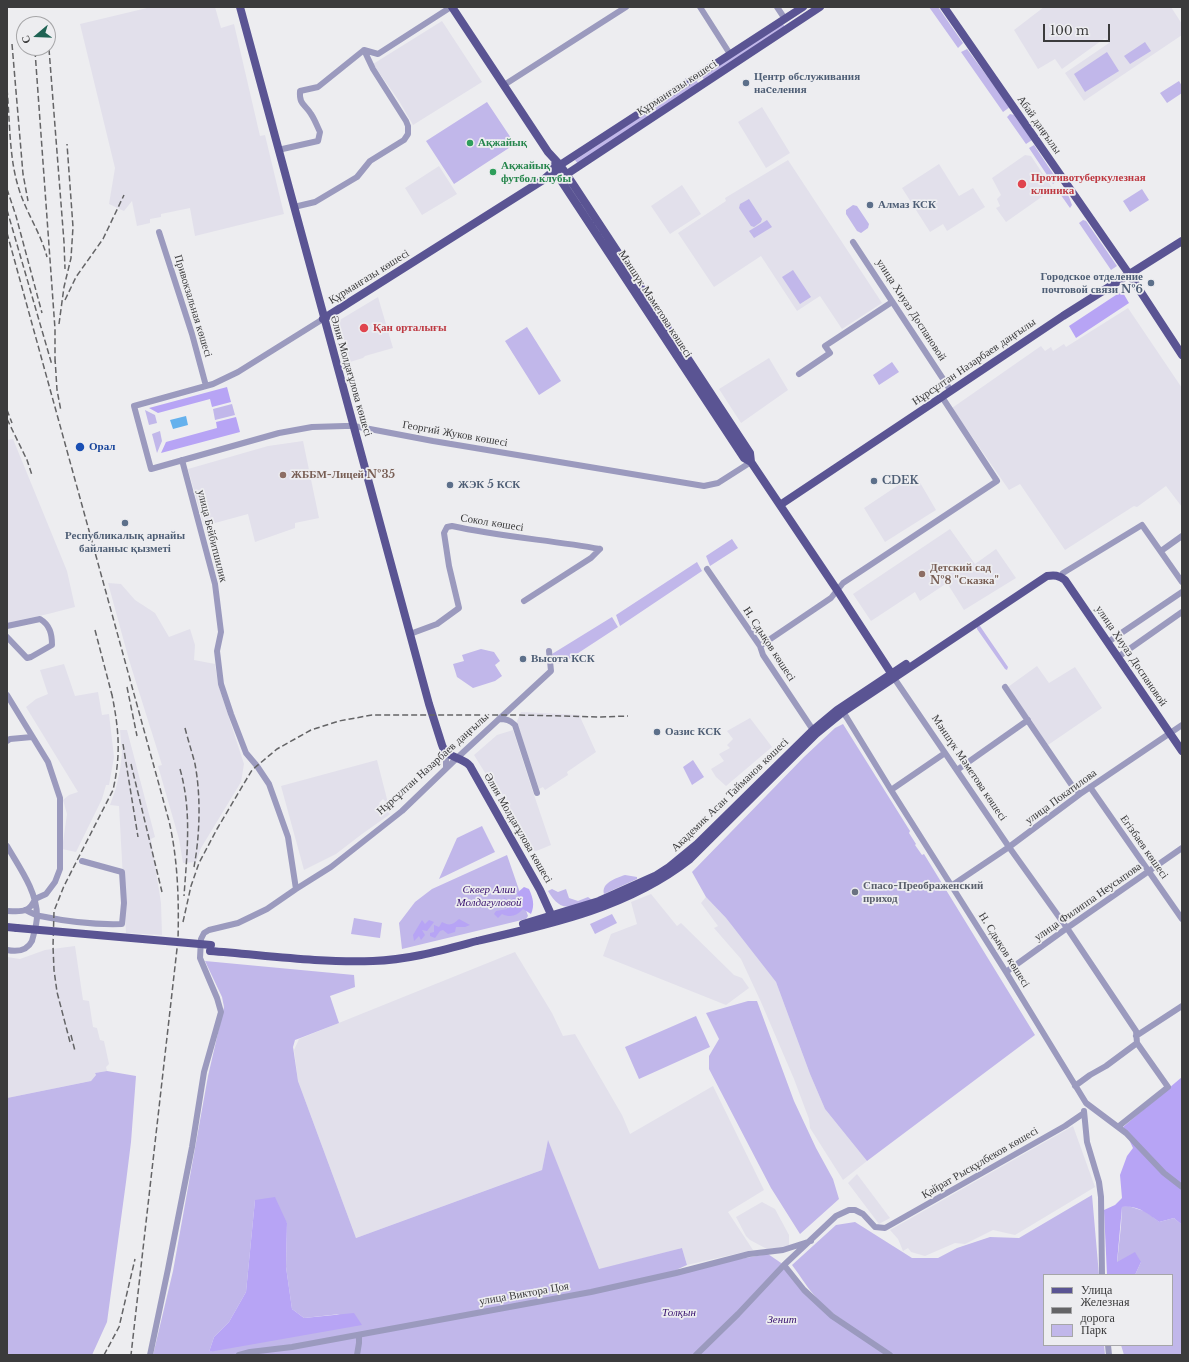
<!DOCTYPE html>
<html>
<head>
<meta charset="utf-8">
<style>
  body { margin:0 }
  #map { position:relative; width:1189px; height:1362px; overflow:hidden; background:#ededf0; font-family:"Libre Baskerville",serif }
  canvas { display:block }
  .frame { position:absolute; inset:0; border:8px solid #3b3b3c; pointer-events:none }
  .legend { position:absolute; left:1043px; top:1274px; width:130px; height:72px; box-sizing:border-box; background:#ededf0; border:1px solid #a6a6a8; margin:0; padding:5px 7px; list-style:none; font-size:12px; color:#3b3b3c }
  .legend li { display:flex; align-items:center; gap:8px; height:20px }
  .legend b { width:20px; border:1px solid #a6a6a8 }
  .north { position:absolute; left:16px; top:16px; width:40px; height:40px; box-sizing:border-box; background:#ededf0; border:1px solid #a6a6a8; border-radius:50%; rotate:251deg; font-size:11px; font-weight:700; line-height:16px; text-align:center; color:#3b3b3c }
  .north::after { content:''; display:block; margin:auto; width:14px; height:18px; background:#1f6354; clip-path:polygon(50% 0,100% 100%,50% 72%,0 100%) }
  .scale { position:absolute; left:1043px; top:24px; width:67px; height:18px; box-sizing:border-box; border:2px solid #3b3b3c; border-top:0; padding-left:5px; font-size:12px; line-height:14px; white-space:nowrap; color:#3b3b3c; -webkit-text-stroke:3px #ededf0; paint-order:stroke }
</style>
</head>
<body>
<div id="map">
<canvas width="1189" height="1362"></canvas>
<div class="frame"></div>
<ul class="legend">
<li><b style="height:5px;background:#5a5493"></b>Улица</li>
<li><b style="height:5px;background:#646466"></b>Железная дорога</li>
<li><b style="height:11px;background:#c1b7ea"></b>Парк</li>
</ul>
<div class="north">С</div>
<div class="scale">100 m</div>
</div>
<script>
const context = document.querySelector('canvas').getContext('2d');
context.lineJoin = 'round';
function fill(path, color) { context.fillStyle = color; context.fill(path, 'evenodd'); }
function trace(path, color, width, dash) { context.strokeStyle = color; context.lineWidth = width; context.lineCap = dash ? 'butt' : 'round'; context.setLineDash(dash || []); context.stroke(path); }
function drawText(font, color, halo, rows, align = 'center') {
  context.font = font + ' "Libre Baskerville",serif'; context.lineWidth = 3.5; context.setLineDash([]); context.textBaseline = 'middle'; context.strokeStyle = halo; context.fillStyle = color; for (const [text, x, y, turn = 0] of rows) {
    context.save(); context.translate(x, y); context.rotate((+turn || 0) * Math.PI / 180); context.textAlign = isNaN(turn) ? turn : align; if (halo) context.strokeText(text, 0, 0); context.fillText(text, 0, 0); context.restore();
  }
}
fill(new Path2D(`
  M166 7H215L221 28 234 24 260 136 265 135 284 214 195 236 190 208 161 214V217L150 219V223L137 226 132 201 124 211 109 204 115 168 80 24 147 8Z
  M1044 7H1171L1182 24V35L1084 101 1065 73 1109 43 1105 38 1062 69 1055 59 1038 69 1014 30Z
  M442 21 482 82 413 125 399 101 373 64Z
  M762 107 790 153 766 168 738 122Z
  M1025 155 1031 156 1053 189 1006 222 996 208 1000 206 997 199 1001 195 992 178Z
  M788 160 882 303 842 329 820 296 797 311 761 256 714 287 678 233 726 201 725 198Z
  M939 164 959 196 973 188 985 207 947 231 943 224 930 232 902 188Z
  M439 166 457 194 422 215 405 188Z
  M682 185 701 214 670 234 651 206Z
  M378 297 393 348 365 356 363 358 350 362 338 321Z
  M1128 308 1182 388V507L1166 486 1137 507 1134 506 1065 550 1020 484 1009 490 952 408 1041 346 1045 351 1051 347 1053 351 1064 344 1066 347Z
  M769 358 788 390 741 423 719 389Z
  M13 439 67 571 75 607 48 614 7 623V440Z
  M303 441 319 518 295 523V528L255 542 248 514 204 526 188 469 268 446Z
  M915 474 936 510 885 542 864 508Z
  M950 529 975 564 996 549 1016 578 964 610 947 583 920 601 915 592 871 621 853 594Z
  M108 583 121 584 135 600 155 613 169 637 190 629 195 645 194 660 215 664 218 684 244 764 241 782 201 848 196 862 183 863 179 839 158 766 162 765 129 660Z
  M64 664 75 696 98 692 102 715 109 714 114 757 109 785H106L102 799 76 852 62 849 67 814 63 800 69 795 78 792 26 707 36 699 48 694 40 670Z
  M1037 666 1049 683 1075 667 1102 708 1048 745 1008 687Z
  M521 712 580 715 581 719 596 752 567 772 568 775 545 790 543 787 539 789 518 725 517 721Z
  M750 718 772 747 726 786 716 777 711 769 724 761 719 754 730 748 727 745 733 739 727 731Z
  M120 730H127L155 837 151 839 161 903 162 935 126 933 119 806 110 805 116 788 120 770 122 753Z
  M513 730 531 786 551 845 534 852 474 755 497 735Z
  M377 760 388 803 394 810 383 799 379 803 390 814 389 815 362 834 336 854 304 870 281 786Z
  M651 894 677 926 681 923 734 975 742 978 749 988 726 1005 603 956 611 934 637 924 631 902Z
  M706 897 726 918 776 982 810 1074 825 1109 867 1161 843 1180 810 1128 809 1119 794 1079 761 1002 741 959 714 928 718 926 701 903Z
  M75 946 83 1000 89 1001 93 1027 97 1028 100 1040 104 1041 109 1064 106 1067 107 1071 95 1073 96 1075 91 1081 7 1098V957L20 959 45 950Z
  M515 952 552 1013 563 1036 575 1034 622 1115 630 1134 713 1086 764 1190 728 1212 753 1250 687 1265 682 1248 598 1270 548 1141 542 1170 356 1238 298 1081 294 1050 299 1039Z
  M1073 1126 1095 1187 1015 1235 993 1230 965 1244 955 1243 925 1256 911 1252 908 1248 903 1251 898 1239 890 1230Z
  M857 1174 890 1218 879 1224 848 1183Z
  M762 1202 775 1209 789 1235V1245L785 1247 767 1249 750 1240 746 1236 736 1217Z`), '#e2e0eb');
fill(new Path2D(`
  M929 7H938L963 43 958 48Z
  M783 24 785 27 704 80 702 76Z
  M1145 42 1151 51 1130 64 1124 56Z
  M967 49 1010 107 1003 112 961 52Z
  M1107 52 1119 71 1085 92 1074 74Z
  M696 80 699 84 578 164 575 160Z
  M1179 81 1182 86V93L1167 103 1160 93Z
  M487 102 515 144 454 184 426 141Z
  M1010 114 1014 115 1032 140 1026 144 1007 117Z
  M1034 145 1056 178V181L1053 184 1029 148Z
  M1064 189 1069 197 1072 205 1070 208 1058 191Z
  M1142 189 1149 200 1130 212 1123 201Z
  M749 199 762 219 761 222 754 227 751 226 739 208 740 204Z
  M853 205 857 206 869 224 868 228 861 233 857 231 846 214V210Z
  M767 220 772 227 754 238 749 231Z
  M1083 220 1086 221 1117 266 1111 270 1079 223Z
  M793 270 811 297 800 304 782 277Z
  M527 327 561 381 539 395 505 341Z
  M892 362 899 372 879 385 873 375Z
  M232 404 235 415 215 420 213 409Z
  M145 410 155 415 157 423 149 425Z
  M160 431 162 441 157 453 152 434Z
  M732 539 738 548 710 566 706 556Z
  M697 562 702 571 620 626 616 615Z
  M612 617 618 627 566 661 558 664 552 654Z
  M977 626H980L1008 667 1007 670 1005 669 977 629Z
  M481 649 494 652 500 661 495 665 502 676 495 681 473 688 457 677 453 664 464 661 462 655Z
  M843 724 910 831 909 833 916 844 915 845 922 855 924 854 1035 1035 867 1161 825 1109 810 1074 776 982 726 918 706 897 692 872 804 757 835 728Z
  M693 760 704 777 692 785 683 767Z
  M482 826 495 852 439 879 457 838Z
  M507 855 528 916 526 919 402 949 399 923 415 902 432 889Z
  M625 875 637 877V879L604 894C601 883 616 878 625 875Z
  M552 889 558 892 566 889 569 898 578 901 588 897 592 900C571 908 561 913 548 891Z
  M612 914 617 923 595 934 590 924Z
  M354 918 382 923 380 938 351 934Z
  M205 961 354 975 355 987 330 996 339 1023 295 1040 293 1047 298 1081 356 1238 542 1170 548 1140 599 1269 682 1248 687 1265 676 1270 768 1254 784 1265 817 1302 852 1327C839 1317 824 1308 814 1295 806 1286 800 1275 792 1265L836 1225 855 1222 912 1258H938L957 1248 990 1237 1019 1238 1092 1195 1099 1275H1044V1345H1104L1105 1355H153L173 1271 208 1076 224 1007 222 997ZM255 1200 287 1223 286 1267 292 1309 304 1318 340 1314 209 1352 214 1337 229 1322 246 1292Z
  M748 1001H757L794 1101 816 1148 833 1179 839 1199 800 1234 771 1188 709 1069V1056L719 1039 706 1013Z
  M696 1016 710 1047 639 1079 625 1047Z
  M107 1071 136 1076 131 1142 126 1182 107 1322 92 1355H7V1098L91 1081 96 1075 95 1073Z
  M1128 1206 1147 1212 1159 1222 1174 1218 1182 1225V1355H1124L1121 1345H1172V1275H1135L1141 1262 1117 1263 1121 1226 1122 1207Z`), '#c1b7ea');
fill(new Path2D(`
  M1122 291 1129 303 1076 338 1069 326Z
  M227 387 231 402 212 407 210 399 158 413 149 408Z
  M236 417 240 432 161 453 166 442 217 428 216 422Z
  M524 887 529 889C533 898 535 905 531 914L523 909C517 916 510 918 502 914L498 918 494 914 496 911 507 909V905H503L504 897 509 902 513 898 519 899 517 893Z
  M459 919 470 925 465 927H456L455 932 448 934 443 930 440 931 435 938 430 936V933L434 932V925L439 927 442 922C449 926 453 925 459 919Z
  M422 920 425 924 429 920 434 922 427 931 422 930 425 935 421 940 419 936 414 941 413 935Z
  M1182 1077V1225L1174 1218 1159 1222C1149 1214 1136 1204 1122 1207L1117 1262 1135 1252 1141 1262 1135 1275H1107L1104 1210 1115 1205 1122 1198 1120 1175 1127 1156 1133 1148 1123 1127Z
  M275 1197 287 1223 286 1267 292 1309 304 1318 354 1313 362 1325 209 1352 214 1337 229 1322 246 1292 255 1200Z`), '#b7a4f5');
fill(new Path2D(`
  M186 416 188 425 173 429 170 420Z`), '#65b1ed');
trace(new Path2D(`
  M700 7 730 54
  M777 7 785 19
  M504 85 626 7
  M278 150 318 141 320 132C317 126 315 120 311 114 305 104 299 105 300 91L318 87 364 50 378 54 451 7
  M294 207 315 202 357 177 370 161 404 140 408 134V126L406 121 373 69 364 50
  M159 232 192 334 206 386
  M853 242 951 391
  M323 319 238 372 213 384 134 406 151 469 279 433 312 427 345 426H354L433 441 704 486 718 483 751 462
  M799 374 830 353 825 346 892 302
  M182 460 215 584 221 632 217 651 221 684 231 714 246 753 257 766 269 784 288 837 296 889
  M1161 551 1182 536
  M707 569 760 646 763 655 813 730
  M1063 573 1142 525 1182 582
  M524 601 591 558 600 549
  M7 626 40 619C50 625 52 634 52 645L31 657 27 658 7 637
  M410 634 437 624 459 608 449 566 444 533 447 527 452 526C501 537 551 540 600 549
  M1108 642 1182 592
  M760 646 831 598 843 583 997 481 942 397
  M1118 657 1182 612
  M894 678 1009 847 1067 928 1136 1031 1137 1043 1168 1087 1119 1126
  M1005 687 1073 787 1080 794
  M7 695 48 762 60 798V869L55 882 46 894 35 899
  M840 711 843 712 847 718 891 790 1006 972 1086 1103 1126 1133 1164 1173 1182 1187
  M499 719C506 719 510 720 515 725L537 793
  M7 741 10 739 32 737
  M443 750 446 758V768
  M957 770 1028 720
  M1090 787 1182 919
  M891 790 945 753
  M7 846C19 867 37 891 37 916 37 924 34 933 32 941 27 951 17 952 7 950
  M951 886 1009 847 1080 794 1182 725
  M25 910C30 912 35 915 40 916 69 922 92 925 122 924L124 903 122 872 82 861
  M7 911C20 911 29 914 35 899
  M1006 972 1067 928 1182 848
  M1136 1036 1182 1006
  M1075 1086 1090 1075 1106 1066 1137 1043
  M1084 1111 1087 1142 1099 1182 1101 1197 1102 1275
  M784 1265 804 1290 832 1316 890 1355
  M1108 1345 1109 1355
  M150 1355 168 1269 192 1147 204 1072 221 1012 217 998 200 958 201 939 204 933 209 930 238 923 267 909 296 889 331 867 402 811 457 758 551 671 549 651
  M239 1355 250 1352 292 1347 591 1292 676 1273 749 1254 783 1250 811 1241
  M357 1355 359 1343V1335
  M696 1355 738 1314 784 1265 836 1216 849 1210H855L863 1214 875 1227 885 1228 1065 1126 1084 1113`), '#9b9abe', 6);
trace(new Path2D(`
  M240 7 429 704 442 745C446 759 462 756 470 766L540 890 554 921
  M452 7 548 152 560 165 573 184 750 453 751 462 837 590 893 676
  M944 7 1129 274 1182 355
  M553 166 558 176 744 458 751 462
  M561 175 567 174 820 7
  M323 319 543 180 560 165 803 7
  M780 505 1063 316 1182 241
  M523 924 599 901 655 876 669 867 697 844 813 730 837 710 906 664
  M7 927 17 928
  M210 951C264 955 319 963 373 961 409 960 443 950 477 941 552 924 629 907 690 859L816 734 843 712 1047 576C1054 575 1059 575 1065 580L1182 751`), '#5a5493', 8);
trace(new Path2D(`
  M12 44 23 174 28 201
  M49 49 64 242 65 269
  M35 51 55 329V363
  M7 89C10 121 9 156 18 186 25 211 40 231 47 257
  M7 189 16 216 42 313
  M7 210 52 365
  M7 233 169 821C178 860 179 900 178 940L131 1355
  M65 300 76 277 103 239 124 195
  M59 324 64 287 71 258 73 227 67 144
  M55 358 57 390 61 411
  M7 410 12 423
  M7 419 27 460 32 475
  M95 630 113 699
  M127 687 137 736
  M185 728C188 740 192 752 195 764 201 796 200 835 194 867
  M123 744 138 837
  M131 764 162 892
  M180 769C192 811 187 853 184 896
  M183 922 191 886 199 863 217 829 252 770 277 749 311 730 339 721 372 715H520L601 717 628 716
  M71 1035 75 1051
  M70 1042 57 992 54 970 53 946 54 911 64 886 113 790C121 755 119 730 112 695
  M104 1355 119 1327 135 1259`), '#646466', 1.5, [6, 3]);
trace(new Path2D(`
  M17 928 211 945`), '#5a5493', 8);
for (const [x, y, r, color] of [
  [746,83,4,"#5c6f8a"],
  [470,143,4,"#2e9e5b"],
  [493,172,4,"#2e9e5b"],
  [1022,184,5,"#e0444e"],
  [870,205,4,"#5c6f8a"],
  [1151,283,4,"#5c6f8a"],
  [364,328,5,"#e0444e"],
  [80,447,5,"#1a4fb4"],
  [283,475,4,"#8d6e63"],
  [874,481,4,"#5c6f8a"],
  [450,485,4,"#5c6f8a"],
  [125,523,4,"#5c6f8a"],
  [922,574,4,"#8d6e63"],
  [523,659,4,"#5c6f8a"],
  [657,732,4,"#5c6f8a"],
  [855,892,4,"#6b7280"]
]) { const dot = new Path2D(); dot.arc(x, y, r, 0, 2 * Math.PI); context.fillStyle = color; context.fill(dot); trace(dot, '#ededf0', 1.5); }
drawText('bold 11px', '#4e5e75', '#ededf0', [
  ["Центр обслуживания",754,77],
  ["наcеления",754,90],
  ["Алмаз КСК",878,205],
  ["Городское отделение",1143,277,"right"],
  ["почтовой связи №6",1143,290,"right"],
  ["CDEK",882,481],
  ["ЖЭК 5 КСК",458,485],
  ["Республикалық арнайы",125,536,"center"],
  ["байланыс қызметі",125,549,"center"],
  ["Высота КСК",531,659],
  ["Оазис КСК",665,732]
], 'left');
drawText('11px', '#3b3b3c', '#ededf0', [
  ["Құрманғазы көшесі",677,88,-33],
  ["Абай даңғылы",1039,125,55],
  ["Құрманғазы көшесі",369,277,-32],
  ["Мәншүк Мәметова көшесі",655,304,57],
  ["Привокзальная көшесі",193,306,73],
  ["улица Хиуаз Доспановой",911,310,57],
  ["Нұрсұлтан Назарбаев даңғылы",974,362,-34],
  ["Әлия Молдағұлова көшесі",351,376,74],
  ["Георгий Жуков көшесі",455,434,10],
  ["Сокол көшесі",492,523,9],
  ["улица Бейбитшилик",212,536,76],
  ["Н. Сдықов көшесі",769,644,57],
  ["улица Хиуаз Доспановой",1131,656,56],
  ["Нұрсұлтан Назарбаев даңғылы",433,764,-42],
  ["Мәншүк Мәметова көшесі",969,768,56],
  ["Академик Асан Тайманов көшесі",730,795,-44],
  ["улица Покатилова",1061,797,-36],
  ["Әлия Молдағұлова көшесі",518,828,60],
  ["Егізбаев көшесі",1144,847,55],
  ["улица Филиппа Неусыпова",1088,902,-35],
  ["Н. Сдықов көшесі",1004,950,58],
  ["Қайрат Рысқұлбеков көшесі",980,1163,-30],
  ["улица Виктора Цоя",524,1294,-10]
]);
drawText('bold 11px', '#27864d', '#ededf0', [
  ["Ақжайық",478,143],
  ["Ақжайық",501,166],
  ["футбол клубы",501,179]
], 'left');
drawText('bold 11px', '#be3a42', '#ededf0', [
  ["Противотуберкулезная",1031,178],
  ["клиника",1031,191],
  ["Қан орталығы",373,328]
], 'left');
drawText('bold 11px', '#164399', '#ededf0', [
  ["Орал",89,447]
], 'left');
drawText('bold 11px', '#785e54', '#ededf0', [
  ["ЖББМ-Лицей №35",291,475],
  ["Детский сад",930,568],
  ["№8 \"Сказка\"",930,581]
], 'left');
drawText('bold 11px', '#5b616d', '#ededf0', [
  ["Спасо-Преображенский",863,886],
  ["приход",863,899]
], 'left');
drawText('italic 11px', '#37116e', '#ededf0', [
  ["Сквер Алии",489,890],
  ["Молдагуловой",489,903],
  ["Толқын",679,1313],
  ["Зенит",782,1320]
]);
</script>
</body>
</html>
